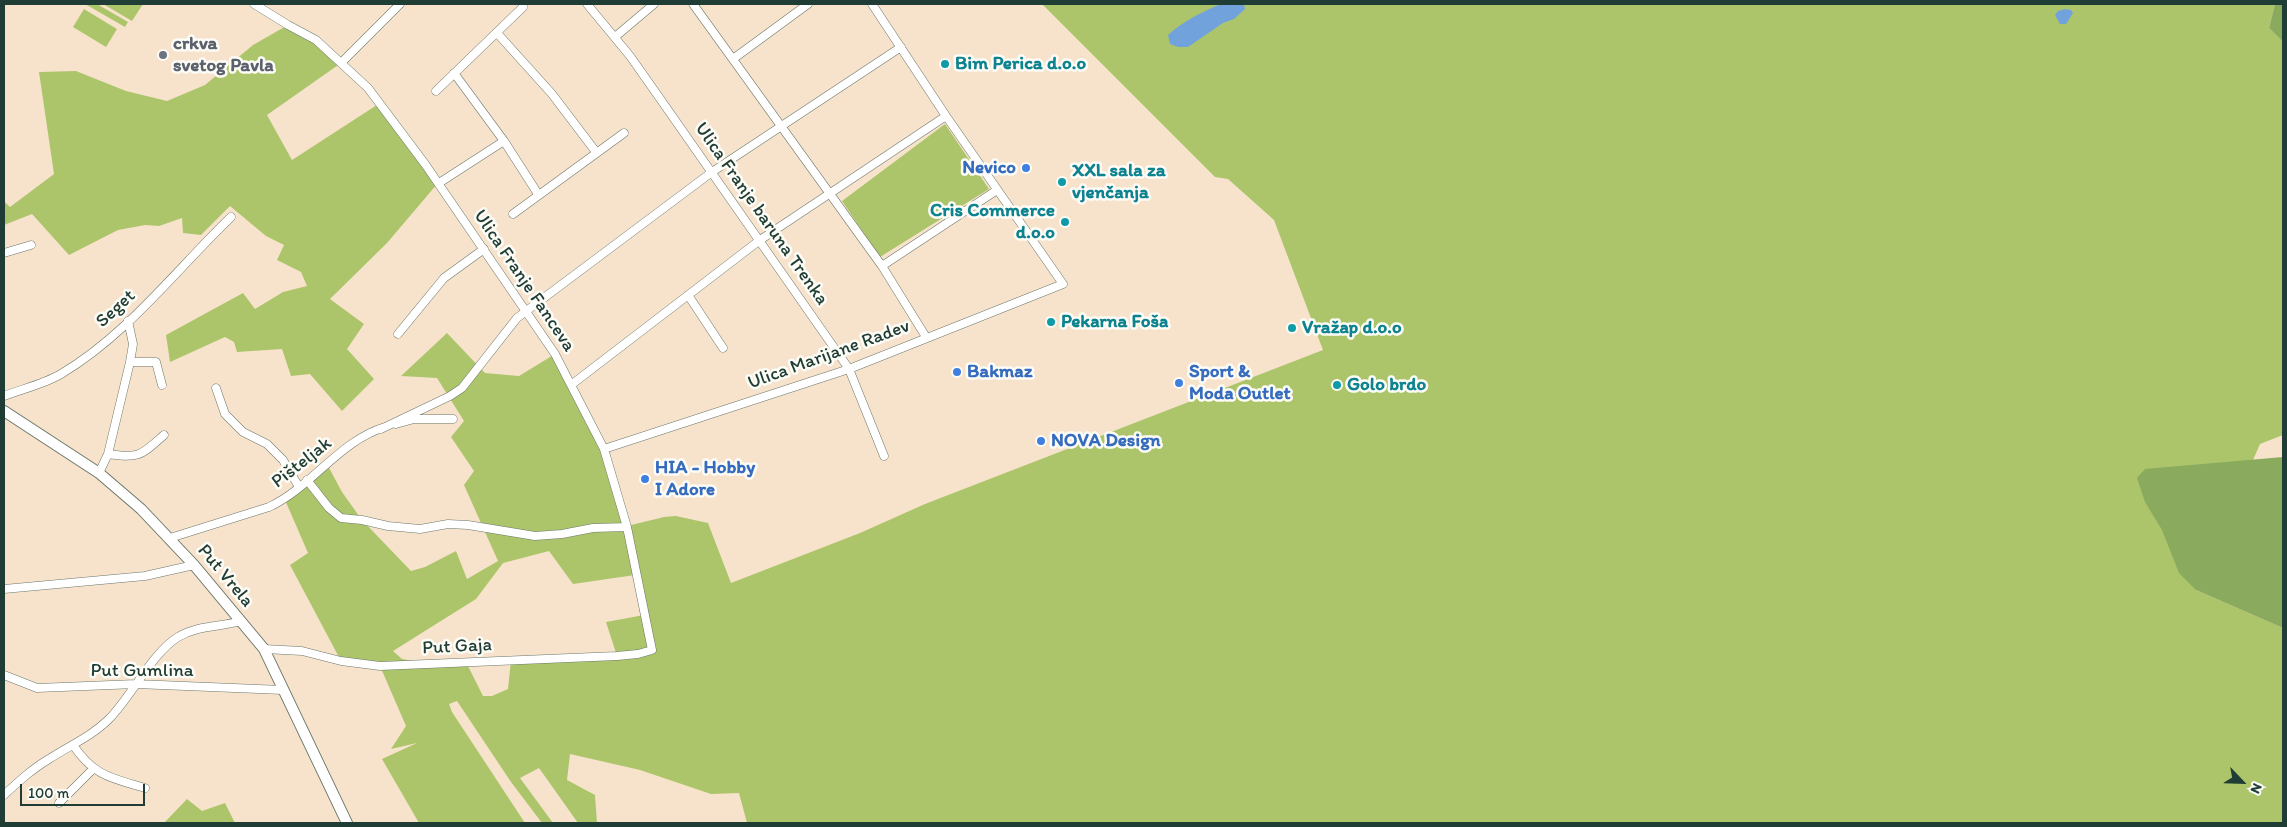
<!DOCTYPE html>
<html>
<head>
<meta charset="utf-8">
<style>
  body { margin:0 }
  #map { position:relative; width:2287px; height:827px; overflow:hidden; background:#f7e3cc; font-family:Itim,sans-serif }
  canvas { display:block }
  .frame { position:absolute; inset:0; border:5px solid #1f3d34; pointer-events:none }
  .north { position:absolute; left:2217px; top:757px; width:50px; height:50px; -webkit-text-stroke:4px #fdfcf7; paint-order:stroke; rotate:114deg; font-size:14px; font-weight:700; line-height:20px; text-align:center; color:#1f3d34 }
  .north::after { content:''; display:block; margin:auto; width:18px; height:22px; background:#1f3d34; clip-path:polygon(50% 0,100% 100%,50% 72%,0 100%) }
  .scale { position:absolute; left:20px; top:784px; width:125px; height:22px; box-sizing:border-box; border:2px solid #1f3d34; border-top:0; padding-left:6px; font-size:15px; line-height:18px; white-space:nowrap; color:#1f3d34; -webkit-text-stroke:4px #fdfcf7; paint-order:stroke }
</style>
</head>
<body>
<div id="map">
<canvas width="2287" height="827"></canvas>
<div class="frame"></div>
<div class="north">N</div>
<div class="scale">100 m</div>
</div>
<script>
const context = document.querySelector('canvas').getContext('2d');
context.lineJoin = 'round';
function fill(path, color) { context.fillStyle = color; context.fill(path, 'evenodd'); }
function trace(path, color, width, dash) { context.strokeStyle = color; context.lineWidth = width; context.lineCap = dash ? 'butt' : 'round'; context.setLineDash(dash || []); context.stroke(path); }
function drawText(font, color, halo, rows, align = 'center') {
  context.font = font + ' Itim,sans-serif'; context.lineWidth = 5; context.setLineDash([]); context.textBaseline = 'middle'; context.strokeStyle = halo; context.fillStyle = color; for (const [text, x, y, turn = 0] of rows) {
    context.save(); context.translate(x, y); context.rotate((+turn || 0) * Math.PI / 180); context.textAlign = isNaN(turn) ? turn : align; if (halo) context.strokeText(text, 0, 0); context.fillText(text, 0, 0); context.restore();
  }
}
fill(new Path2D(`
  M85 4H97L128 22 125 27Z
  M103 4H143L132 21Z
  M1042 4H2275L2269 28 2283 42V435L2260 444 2196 590 2283 628V823H747L739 793 711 794 640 770 570 754 567 780 595 795 597 823H614H578L539 768 520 778 553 823H542L511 782 457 701 449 704 452 712 525 823H419L382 759 417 743 391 749 406 726 380 666 341 661 290 565 308 553 285 500 327 464 342 492 362 520 411 571 425 567 456 551 467 579 498 561 464 485 474 471 451 437 464 421 437 378 401 376 447 333 485 373 519 376 555 354 604 449 627 526 664 517 676 516 708 523 731 583 860 533 925 504 1323 350 1274 220 1228 179 1215 177ZM549 551 573 584 635 575 644 615 606 622 617 656 511 660 508 689 492 696H483L466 662 430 664 402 659 393 651 476 599 503 563Z
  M84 9 117 29 106 47 73 27Z
  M288 25 316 40 341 63 267 115 292 160 380 103 438 183 387 243 330 299 364 324 347 349 374 379 342 411 310 374 291 376 282 349 237 352 234 342 225 337 170 362 166 335 243 293 255 309 283 292 307 286 301 272 277 260 284 245 266 236 230 206 201 235 183 233 182 218 159 226 145 225 118 230 69 255 32 214 4 225V201L10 207 54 174 39 72 76 71 126 91 167 101 205 85 253 45Z
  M945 124 989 189 880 257 842 201Z
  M187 799 202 811 225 803 235 823H164Z`), '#adc56a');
fill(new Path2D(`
  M2275 4H2283V42L2269 28Z
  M2283 457V628L2196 590 2179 573 2162 530 2145 502 2137 478 2145 469Z`), '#8aaa5e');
fill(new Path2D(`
  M1221 4H1244L1245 9 1234 19 1223 23 1188 47H1178L1170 44 1168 35C1183 21 1202 12 1221 4Z
  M2065 9 2071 10 2073 13 2066 24H2060L2055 15 2058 11Z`), '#72a2dc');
const minor = new Path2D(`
  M254 4 288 25 316 40 368 88 425 164 555 354 604 449 627 527 652 650 638 654 617 656 380 666 341 661 302 651 264 649
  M587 4 630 56 661 100 849 369 884 456
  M693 4 882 266 926 337
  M497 33 552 94 596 152
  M615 37 654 4
  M733 59 808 4
  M341 63 400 4
  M454 73 504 141 538 194
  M436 91 523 7
  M439 183 504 141
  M513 214 624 133
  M4 253 31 245
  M882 266 997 190
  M688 295 723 348
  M398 334 444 278 484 249
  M130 362H156L162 385
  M571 385 760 240 946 116
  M216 388 225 414 243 432 267 444 283 460 299 487
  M4 396C22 389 44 384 61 374 127 335 176 270 231 217
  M396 424 414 419H453
  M381 429 450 396 462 388 517 318 712 172 901 47
  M604 449 849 369 1063 284 946 116 872 4
  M108 454C140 459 141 455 164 435
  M99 473 108 454 130 362 133 344 128 321
  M307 480 329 508 341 518 362 520 388 526 420 529 448 524 468 525 535 536 562 534 593 528 627 527
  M170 538 269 507C312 487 339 441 385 427
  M4 589 145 576 194 565
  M4 675 37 688 136 684 283 690
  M73 745C94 776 111 778 145 788
  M4 795C18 782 32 769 49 759 69 746 92 736 109 719 131 697 152 653 178 637 198 625 220 627 241 621
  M59 803 93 769`);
const secondary = new Path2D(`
  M4 411 99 473 141 509 194 565 264 649 347 823`);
trace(minor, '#6b7769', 9);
trace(secondary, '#6b7769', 12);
trace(minor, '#fff', 8);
trace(secondary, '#fff', 10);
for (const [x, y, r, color] of [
  [163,55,5,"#6b7280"],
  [945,64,5,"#0f9aa8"],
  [1026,168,5,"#3f7fe0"],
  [1062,182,5,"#0f9aa8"],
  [1065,222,5,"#0f9aa8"],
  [1051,322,5,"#0f9aa8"],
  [1292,328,5,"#0f9aa8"],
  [957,372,5,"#3f7fe0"],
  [1179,383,5,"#3f7fe0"],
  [1337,385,5,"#0f9aa8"],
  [1041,441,5,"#3f7fe0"],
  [645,479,5,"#3f7fe0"]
]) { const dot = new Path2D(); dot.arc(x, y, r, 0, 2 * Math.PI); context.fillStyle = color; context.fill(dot); trace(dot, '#fdfcf7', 2); }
drawText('bold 19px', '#5b616d', '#fdfcf7', [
  ["crkva",173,44],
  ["svetog Pavla",173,66]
], 'left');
drawText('bold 19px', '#0d838f', '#fdfcf7', [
  ["Bim Perica d.o.o",955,64],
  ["XXL sala za",1072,171],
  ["vjenčanja",1072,193],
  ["Cris Commerce",1055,211,"right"],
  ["d.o.o",1055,233,"right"],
  ["Pekarna Foša",1061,322],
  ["Vražap d.o.o",1302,328],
  ["Golo brdo",1347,385]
], 'left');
drawText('bold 19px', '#366cbe', '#fdfcf7', [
  ["Nevico",1016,168,"right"],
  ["Bakmaz",967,372],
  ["Sport &",1189,372],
  ["Moda Outlet",1189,394],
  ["NOVA Design",1051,441],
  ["HIA - Hobby",655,468],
  ["I Adore",655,490]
], 'left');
drawText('19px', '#1f3d34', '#fdfcf7', [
  ["Ulica Franje baruna Trenka",761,214,55],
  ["Ulica Franje Fanceva",524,281,56],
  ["Seget",116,309,-43],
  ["Ulica Marijane Radev",829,355,-20],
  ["Pišteljak",302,463,-38],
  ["Put Vrela",225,576,50],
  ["Put Gaja",457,647,-3],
  ["Put Gumlina",142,671]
]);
</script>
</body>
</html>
